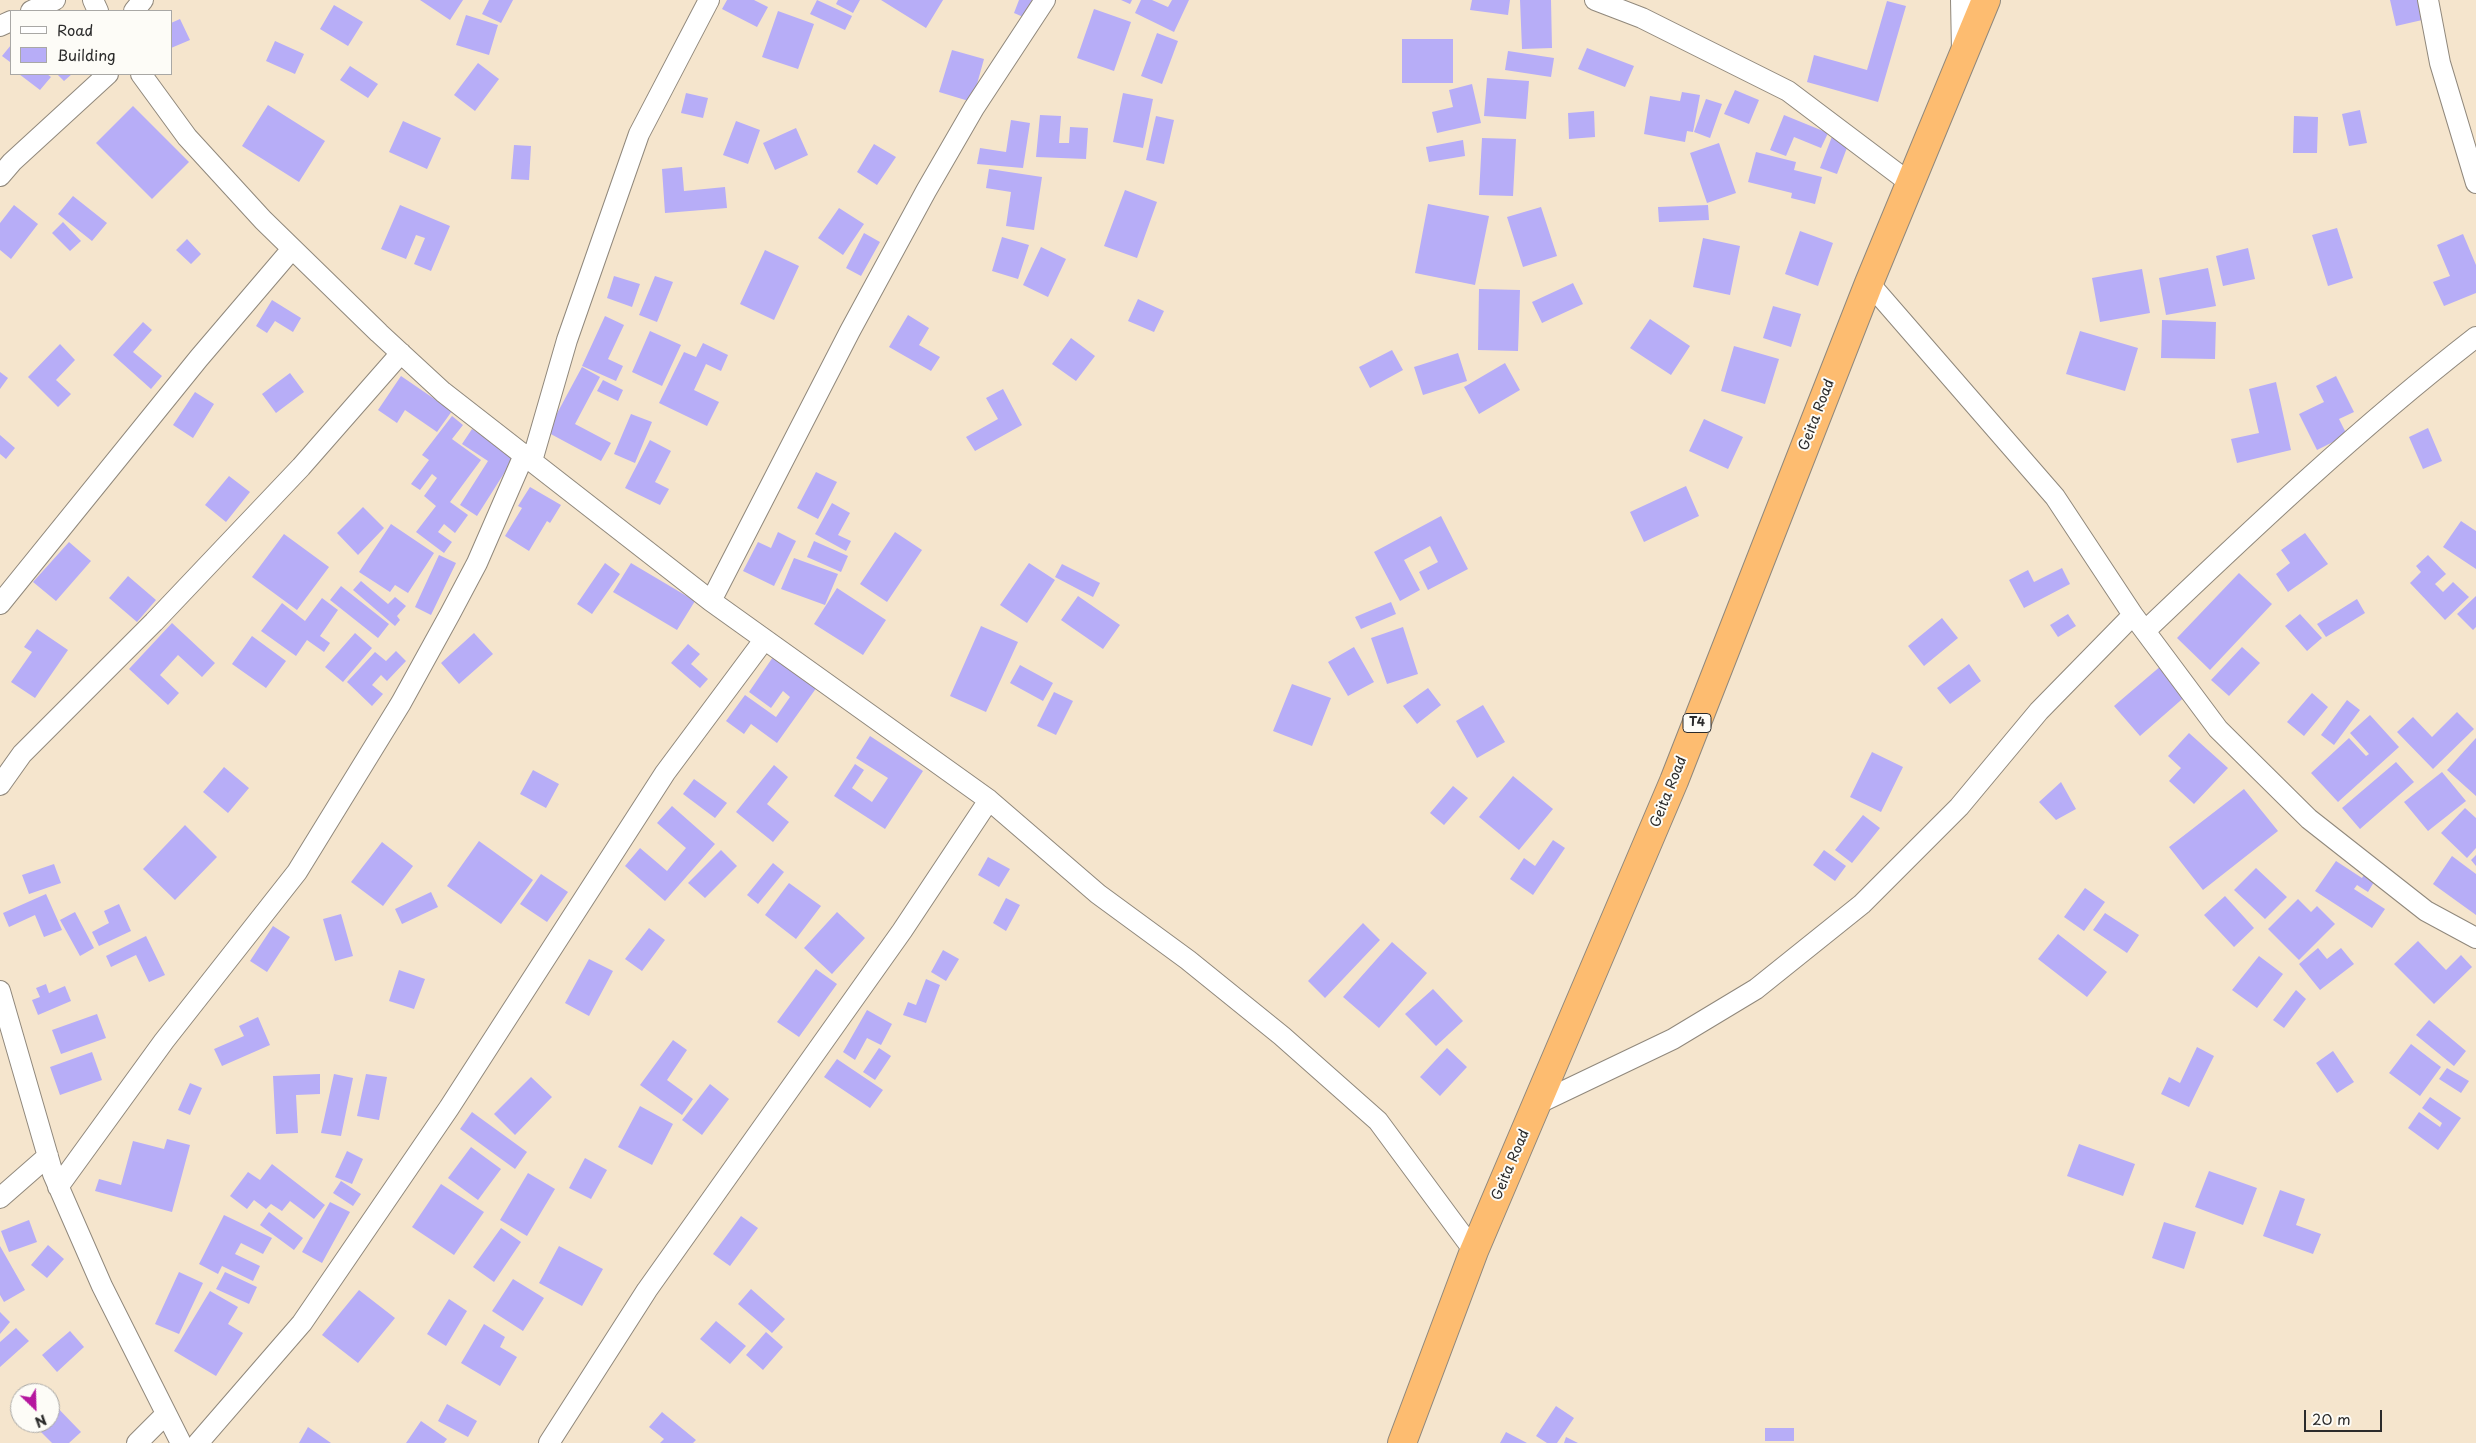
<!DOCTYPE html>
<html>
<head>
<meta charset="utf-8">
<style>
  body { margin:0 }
  #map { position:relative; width:2476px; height:1443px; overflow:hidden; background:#f5e5cd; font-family:"Playpen Sans",sans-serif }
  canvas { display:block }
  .legend { position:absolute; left:10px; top:10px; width:162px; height:65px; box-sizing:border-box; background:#fdfcf7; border:1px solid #a9a8a5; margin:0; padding:6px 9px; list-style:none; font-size:15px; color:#2b2b2b }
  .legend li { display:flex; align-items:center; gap:10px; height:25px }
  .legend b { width:25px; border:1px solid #a9a8a5 }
  .north { position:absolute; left:10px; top:1383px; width:50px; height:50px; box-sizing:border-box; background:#fdfcf7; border:1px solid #a9a8a5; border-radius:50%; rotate:156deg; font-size:14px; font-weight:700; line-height:20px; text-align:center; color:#2b2b2b }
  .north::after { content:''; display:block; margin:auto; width:18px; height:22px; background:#b5179e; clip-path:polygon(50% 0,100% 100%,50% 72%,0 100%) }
  .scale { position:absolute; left:2304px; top:1410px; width:78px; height:22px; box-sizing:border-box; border:2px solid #2b2b2b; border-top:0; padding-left:6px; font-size:15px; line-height:18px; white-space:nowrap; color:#2b2b2b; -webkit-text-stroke:4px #fdfcf7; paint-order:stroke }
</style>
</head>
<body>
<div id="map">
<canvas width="2476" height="1443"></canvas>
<ul class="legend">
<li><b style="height:6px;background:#fff"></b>Road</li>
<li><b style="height:14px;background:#b7adf7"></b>Building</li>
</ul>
<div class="north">N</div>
<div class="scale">20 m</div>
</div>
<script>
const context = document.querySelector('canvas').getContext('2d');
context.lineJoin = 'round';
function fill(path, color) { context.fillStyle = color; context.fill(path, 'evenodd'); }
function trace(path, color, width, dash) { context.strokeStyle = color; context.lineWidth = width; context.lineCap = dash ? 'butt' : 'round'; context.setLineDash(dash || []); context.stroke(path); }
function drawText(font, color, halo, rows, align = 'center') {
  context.font = font + ' "Playpen Sans",sans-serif'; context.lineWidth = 4; context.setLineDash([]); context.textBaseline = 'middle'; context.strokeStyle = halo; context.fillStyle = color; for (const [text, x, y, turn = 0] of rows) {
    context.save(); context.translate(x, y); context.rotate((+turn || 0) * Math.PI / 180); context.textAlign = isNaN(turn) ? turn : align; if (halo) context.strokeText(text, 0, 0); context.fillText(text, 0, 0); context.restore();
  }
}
fill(new Path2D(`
  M420 0H463L450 20Z
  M489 0H513L501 23 482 14Z
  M727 0H754L768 7 757 27 722 9Z
  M817 0 852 16 845 30 810 14Z
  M838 0H860L853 13 836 4Z
  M881 0H943L926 28Z
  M1019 0H1035L1028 19 1014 13Z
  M1121 0H1132L1130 4Z
  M1141 0H1152L1168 7 1172 0H1189L1174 32 1135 13Z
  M1472 0H1510L1508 15 1470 10Z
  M1520 0H1551L1552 48 1522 49Z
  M2390 0H2427L2431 18 2396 26Z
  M1887 1 1906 6 1878 102 1807 82 1814 55 1867 70Z
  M334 5 363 22 348 46 320 29Z
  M1094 9 1131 22 1114 71 1077 58Z
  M778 11 814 24 798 69 762 57Z
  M466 15 498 25 489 55 456 45Z
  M180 19 190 40 171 48V23Z
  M1157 33 1178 41 1162 84 1141 76Z
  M1402 39H1453V83H1402Z
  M275 41 304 54 295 74 266 61Z
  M11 45V61L10 62 2 56Z
  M1587 48 1634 66 1625 87 1578 69Z
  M952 50 984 59 972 102 939 92Z
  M1508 51 1554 58 1551 77 1505 70Z
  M478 63 499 79 475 111 454 95Z
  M350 66 378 84 368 98 340 80Z
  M19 74H47L51 77 40 90Z
  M57 74H72L64 81Z
  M1487 78 1529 81 1526 119 1484 116Z
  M1472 84 1481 123 1437 133 1432 112 1453 107 1449 90Z
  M1735 90 1759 100 1749 124 1724 114Z
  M1682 92 1700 95 1693 132 1687 131 1685 142 1644 134 1650 96 1680 101Z
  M686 93 708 98 703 118 681 113Z
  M1123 93 1153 99 1143 148 1113 142Z
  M1706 99 1722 104 1710 138 1694 132Z
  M268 105 325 141 299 182 242 146Z
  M133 106 189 162 152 199 96 143Z
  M2360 110 2367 143 2349 146 2342 114Z
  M1594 111 1595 137 1569 139 1568 113Z
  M1040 115 1061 116 1059 143H1069L1070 127 1088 128 1086 159 1036 157Z
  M1784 115 1828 133 1821 148 1794 137 1786 156 1770 150Z
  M1156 116 1174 120 1164 164 1146 160Z
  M2294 116 2318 117 2317 153H2293Z
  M1011 120 1030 123 1023 168 977 164 980 148 1006 152Z
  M403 121 441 138 427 169 389 152Z
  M736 121 760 130 748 164 723 155Z
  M1836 126 1853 132 1837 174 1820 168Z
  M796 128 808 155 775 170 763 143Z
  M1482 138 1516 139 1513 196 1479 195Z
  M1463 140 1465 156 1429 162 1426 147Z
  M1719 143 1736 193 1707 203 1690 153Z
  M874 144 896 157 877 185 857 172Z
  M514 145 531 146 529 180 511 179Z
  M1756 152 1796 162 1794 170 1822 177 1815 204 1791 198 1792 193 1748 182Z
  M682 167 684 191 725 187 727 208 665 213 662 169Z
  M989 169 1042 177 1034 230 1006 226 1011 192 986 188Z
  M1125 190 1157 202 1137 258 1104 246Z
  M73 196 107 223 92 241 58 214Z
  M1428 204 1489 216 1475 285 1415 273Z
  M14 205 38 224 11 259 0 250V223Z
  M400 205 450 226 431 271 414 264 425 238 416 235 406 259 381 249Z
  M1708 205 1709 220 1659 222 1658 207Z
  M1541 207 1557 256 1523 267 1507 217Z
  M839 208 864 224 843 255 818 238Z
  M63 222 81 241 70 251 52 233Z
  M2337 228 2353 278 2328 286 2312 235Z
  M1800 231 1833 243 1818 286 1785 274Z
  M864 233 880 242 861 276 846 268Z
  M2463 234 2476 265V293L2444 306 2433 282 2450 276 2437 245Z
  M1002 237 1029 245 1018 279 992 271Z
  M1703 238 1740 246 1730 295 1693 287Z
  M187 239 201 254 191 264 176 250Z
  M1041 247 1066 259 1048 297 1023 285Z
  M2248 248 2255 279 2223 286 2216 256Z
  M765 250 799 266 774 320 740 304Z
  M2208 268 2216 306 2166 315 2159 278Z
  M2142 269 2150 313 2100 322 2092 278Z
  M614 276 640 284 632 307 607 298Z
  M655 276 673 282 657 322 639 315Z
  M1573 283 1583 304 1542 323 1532 302Z
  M1479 289 1520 290 1518 351 1478 350Z
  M1138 299 1164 311 1154 332 1128 321Z
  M272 300 301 318 293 332 275 321 267 333 256 326Z
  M1773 306 1801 314 1791 347 1763 338Z
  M908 315 929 328 919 345 940 357 931 371 889 347Z
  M605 316 624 325 608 359 623 366 616 381 582 366Z
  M1650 319 1690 346 1671 375 1630 348Z
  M2162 320 2216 322 2215 359 2161 358Z
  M143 322 152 330 133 352 162 376 151 389 113 355Z
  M650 331 681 345 662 386 632 372Z
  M2080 331 2138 348 2125 391 2066 374Z
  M1071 338 1095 356 1076 381 1052 364Z
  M703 343 728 355 721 371 706 364 694 390 719 402 707 426 659 403 684 352 696 357Z
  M60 344 75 360 56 380 71 394 58 407 28 377Z
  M1734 346 1779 359 1765 404 1721 391Z
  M1392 350 1403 370 1370 388 1359 367Z
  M1458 353 1467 381 1423 395 1414 367Z
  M1505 363 1520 390 1479 414 1464 387Z
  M582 367 600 377 575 424 611 443 601 461 547 432Z
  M0 372 8 378 0 389Z
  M290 373 304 392 276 413 262 394Z
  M401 376 452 411 437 432 405 410 397 423 378 410Z
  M2336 376 2354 412 2339 419 2347 435 2317 450 2299 414 2324 402 2316 386Z
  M603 380 623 390 618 401 597 391Z
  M2276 382 2291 450 2237 463 2231 439 2259 433 2249 389Z
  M1003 389 1022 425 975 451 966 437 998 419 986 398Z
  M195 392 214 404 193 438 173 425Z
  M631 414 652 422 635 463 614 454Z
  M452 416 463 425 452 439 481 460 450 502 468 515 455 533 444 524 438 532 452 542 444 553 416 532 436 506 424 496 437 478 432 474 420 490 411 484 429 460 422 455Z
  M1704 419 1743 437 1728 469 1689 451Z
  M2428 428 2442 461 2423 469 2409 437Z
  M472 429 515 456 477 516 460 505 488 461 462 444Z
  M0 435 15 448 6 459 0 454Z
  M650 440 671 451 655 482 669 489 660 505 625 488Z
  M816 472 837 482 818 519 797 508Z
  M229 476 250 492 226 522 205 505Z
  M1686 486 1699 516 1644 542 1630 512Z
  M530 487 561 505 550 523 547 521 529 551 505 536 522 508 518 506Z
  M832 503 850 513 838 535 851 541 846 551 815 534Z
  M363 507 384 528 358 555 337 533Z
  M1441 516 1468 569 1428 590 1419 572 1438 562 1430 546 1404 560 1420 590 1400 601 1374 552Z
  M2461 521 2476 531V569L2443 547Z
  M391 524 434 553 408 593 395 585 390 592 359 572Z
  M778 532 796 541 774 586 743 571 758 542 771 548Z
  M895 532 922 550 887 602 860 584Z
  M2305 533 2328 564 2288 592 2276 574 2290 563 2281 550Z
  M284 534 329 567 297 610 252 577Z
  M814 541 848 556 841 572 807 557Z
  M69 542 91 561 56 601 33 582Z
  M439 555 456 563 431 615 415 607Z
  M2428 555 2446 574 2435 584 2443 592 2453 582 2469 597 2445 620 2410 583 2421 572 2416 566Z
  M794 558 838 574 825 605 781 589Z
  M605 563 620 574 592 614 577 604Z
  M631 563 695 601 677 630 613 592Z
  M1029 563 1055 580 1027 623 1000 605Z
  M1062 564 1100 583 1093 597 1055 577Z
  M2062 568 2070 584 2024 608 2009 580 2028 570 2034 582Z
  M2239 573 2272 604 2210 670 2177 638Z
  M128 576 156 600 137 622 109 598Z
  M361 581 388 604 395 597 406 606 397 616 400 620 395 626 353 590Z
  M341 586 389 624 378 638 330 600Z
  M837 588 886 620 863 655 814 624Z
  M1078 596 1120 625 1103 649 1061 620Z
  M2476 596V627L2473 630 2457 614Z
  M322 598 338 610 320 636 330 643 324 652 307 640 296 656 261 631 282 603 305 621Z
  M2357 599 2365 613 2326 637 2317 624Z
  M1391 602 1396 614 1361 629 1355 617Z
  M2068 614 2076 626 2058 637 2050 625Z
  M2300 614 2322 638 2307 651 2285 626Z
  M1942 618 1958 638 1924 666 1908 646Z
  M172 623 215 663 202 677 178 655 160 675 179 693 168 705 129 669Z
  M981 626 1018 642 986 712 950 696Z
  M1403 627 1418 674 1387 684 1371 638Z
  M37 629 68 650 35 698 11 682 32 652 24 647Z
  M355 633 372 648 343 682 325 667Z
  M474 633 493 654 459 684 441 663Z
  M252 636 286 661 266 688 232 664Z
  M688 644 700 654 691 664 708 679 700 688 671 663Z
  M1354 647 1374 682 1348 696 1328 662Z
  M2242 647 2260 663 2229 696 2211 680Z
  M396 651 406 661 387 681 381 675 372 685 383 694 372 706 347 682 375 652 386 661Z
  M773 657 817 687 777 743 751 724 744 734 726 721 745 695 776 717 790 697 783 691 771 708 749 692Z
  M1969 664 1981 681 1950 704 1937 688Z
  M1020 665 1053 683 1043 701 1010 683Z
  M2162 665 2188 694 2140 736 2114 706Z
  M1292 684 1331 698 1312 746 1273 731Z
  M1428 688 1441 705 1417 724 1403 706Z
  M1054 692 1073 701 1056 735 1037 726Z
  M2312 693 2328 707 2304 736 2287 722Z
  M2347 700 2360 710 2334 745 2321 735Z
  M1483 705 1505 742 1477 758 1456 721Z
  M2457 712 2474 729 2433 769 2397 732 2413 717 2432 737Z
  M2370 715 2399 747 2338 802 2311 773 2349 738 2366 756 2369 754 2350 733Z
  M2189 733 2228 768 2194 804 2169 781 2181 768 2168 756Z
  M870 736 923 771 885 829 834 796 855 764 864 770 852 788 872 802 888 778 856 758Z
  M2476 738V796L2447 770Z
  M1872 752 1903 767 1881 812 1850 797Z
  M2396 762 2414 782 2360 829 2342 808Z
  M774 765 788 777 767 804 789 822 773 842 736 812Z
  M224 767 249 788 228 813 203 792Z
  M533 770 559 784 546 808 520 794Z
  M2442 772 2466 801 2428 831 2404 802Z
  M1513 776 1553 809 1519 850 1479 817Z
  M694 779 727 803 715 818 683 794Z
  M2061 782 2076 809 2056 820 2039 802Z
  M1453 786 1468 798 1444 825 1430 813Z
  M2244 789 2278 831 2203 890 2169 847Z
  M672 806 715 844 665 901 625 866 640 848 667 871 686 848 657 823Z
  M2465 808 2476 818V848L2467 858 2441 833Z
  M1863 815 1880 828 1852 863 1835 850Z
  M185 825 217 857 175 900 143 869Z
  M1553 840 1565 848 1533 895 1510 879 1524 858 1535 866Z
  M479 841 533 880 501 924 447 886Z
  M382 842 413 866 383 906 351 882Z
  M721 850 737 866 705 898 688 883Z
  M1824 850 1846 866 1835 881 1813 865Z
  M2476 855V866L2471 860Z
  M2452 856 2476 874V915L2433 884Z
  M988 857 1010 869 999 887 978 875Z
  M2336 861 2362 878 2367 870 2377 877 2368 892 2357 885 2354 889 2385 909 2372 928 2315 891Z
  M773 863 784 872 758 904 747 895Z
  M54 864 61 883 29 894 22 875Z
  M2256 868 2287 897 2265 919 2234 890Z
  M541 874 568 892 547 922 520 904Z
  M789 883 821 906 796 939 765 915Z
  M2085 888 2105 902 2084 931 2064 917Z
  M431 892 438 907 402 924 395 909Z
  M46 894 62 930 44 937 35 915 9 927 3 913Z
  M2225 896 2254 928 2234 947 2204 915Z
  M1006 898 1020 905 1006 931 993 923Z
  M2298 899 2311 912 2317 906 2335 924 2299 960 2268 929Z
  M119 904 131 931 99 946 92 932 109 923 104 911Z
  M75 912 94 948 80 956 60 920Z
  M837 912 865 938 832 974 804 948Z
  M2105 913 2139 935 2127 953 2093 930Z
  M341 914 353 956 335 961 323 919Z
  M1363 923 1380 940 1325 998 1308 981Z
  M273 926 290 937 267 972 250 961Z
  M649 928 665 940 642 971 625 959Z
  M2058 934 2107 972 2087 997 2038 959Z
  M146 936 165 975 149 982 136 955 111 967 106 956Z
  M2418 941 2446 970 2461 955 2472 967 2434 1004 2394 964Z
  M1392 942 1427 973 1379 1028 1343 997Z
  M2318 948 2327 959 2341 948 2354 964 2320 990 2299 964Z
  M943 950 959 959 946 981 931 972Z
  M2259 956 2283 974 2257 1008 2232 990Z
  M589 959 613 971 589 1016 565 1003Z
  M816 969 837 984 799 1037 777 1022Z
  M399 970 425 979 414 1009 389 1001Z
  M926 979 940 985 926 1023 903 1015 908 1002 916 1005Z
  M46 984 49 993 65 986 71 1001 38 1015 32 1000 40 997 36 988Z
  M1433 989 1463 1021 1436 1046 1405 1014Z
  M2296 990 2306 999 2284 1028 2273 1020Z
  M867 1010 892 1024 881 1045 867 1038 855 1060 843 1052Z
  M97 1014 106 1038 61 1054 52 1030Z
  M258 1017 270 1045 222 1066 214 1049 244 1036 239 1026Z
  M2429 1020 2466 1051 2454 1066 2416 1035Z
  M673 1040 687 1050 667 1080 693 1099 682 1115 640 1085Z
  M2411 1044 2441 1067 2420 1096 2389 1073Z
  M2197 1047 2214 1056 2189 1107 2161 1094 2169 1077 2180 1083Z
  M879 1048 891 1056 875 1080 863 1072Z
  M1447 1048 1467 1067 1440 1096 1420 1077Z
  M2333 1051 2354 1082 2337 1093 2316 1063Z
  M92 1052 102 1080 60 1095 50 1067Z
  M837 1059 883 1090 870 1108 824 1077Z
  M2447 1068 2469 1081 2461 1093 2439 1079Z
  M320 1074V1094L296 1095 298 1133 276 1134 273 1076Z
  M334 1074 353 1078 341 1136 321 1133Z
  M366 1074 387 1077 379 1120 357 1116Z
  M531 1077 552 1097 515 1135 494 1114Z
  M190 1083 202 1088 190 1115 178 1110Z
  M710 1084 729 1099 702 1135 682 1120Z
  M2430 1097 2461 1118 2438 1150 2408 1128 2419 1112 2440 1127 2442 1123 2422 1108Z
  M640 1106 673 1124 652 1165 618 1147Z
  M472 1112 527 1152 515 1169 460 1129Z
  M167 1139 190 1145 172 1212 95 1191 99 1179 121 1185 133 1141 164 1149Z
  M2079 1144 2135 1164 2123 1196 2067 1176Z
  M471 1147 501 1169 478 1200 448 1178Z
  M347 1151 363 1159 352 1184 335 1177Z
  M585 1158 607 1170 591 1199 569 1188Z
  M272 1164 325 1205 314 1219 290 1201 282 1211 271 1204 266 1209 254 1200 247 1209 230 1196 248 1172 260 1180Z
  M2209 1171 2257 1188 2243 1225 2195 1207Z
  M528 1173 555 1189 527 1236 500 1220Z
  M341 1181 361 1194 353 1206 333 1193Z
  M441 1184 484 1212 454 1255 412 1227Z
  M2280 1190 2305 1199 2296 1225 2321 1234 2313 1254 2263 1236Z
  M330 1202 350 1212 322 1263 302 1252Z
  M269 1212 303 1238 294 1250 260 1225Z
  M224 1215 272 1238 263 1254 241 1243 235 1254 260 1266 253 1281 222 1266 218 1274 199 1264Z
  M741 1216 758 1228 730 1266 713 1254Z
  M29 1220 37 1242 9 1252 1 1231Z
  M2164 1222 2196 1232 2184 1269 2152 1258Z
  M501 1228 521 1242 494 1282 473 1267Z
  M48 1245 64 1259 47 1278 31 1265Z
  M0 1246 25 1290 4 1302 0 1295Z
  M559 1246 603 1269 582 1306 539 1283Z
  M179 1272 203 1283 179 1334 155 1324Z
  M225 1272 257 1287 249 1304 216 1289Z
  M513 1279 544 1298 523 1331 492 1311Z
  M751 1289 785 1319 772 1333 738 1304Z
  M359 1290 395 1318 358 1363 322 1335Z
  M210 1291 238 1307 228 1324 243 1333 216 1376 174 1351Z
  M449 1299 467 1311 446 1346 427 1334Z
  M0 1312 10 1322 0 1334Z
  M716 1321 746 1346 730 1364 700 1339Z
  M484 1324 505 1337 500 1347 517 1357 500 1386 461 1363Z
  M16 1328 29 1341 0 1367V1342Z
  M70 1331 84 1347 57 1372 42 1355Z
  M766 1332 783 1347 763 1370 746 1355Z
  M50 1400 81 1432 69 1443H52L32 1423H50Z
  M447 1404 477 1421 468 1437 438 1421Z
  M1556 1406 1574 1418 1557 1443H1547L1536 1436Z
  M662 1412 696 1440 693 1443H660L664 1439 649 1427Z
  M421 1421 447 1439 444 1443H406Z
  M308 1427 331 1443H299Z
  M1765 1428H1794V1441H1765Z
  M1506 1432 1527 1443H1500Z
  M1566 1437 1578 1443H1564Z`), '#b7adf7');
const minor = new Path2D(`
  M93 0 98 11
  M1595 0 1642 18 1788 91 1910 183
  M1961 0 1962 50
  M2428 0 2440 63 2476 183
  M31 11 55 0
  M134 11 143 0
  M0 26 11 21
  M141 74 187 137 263 220 379 333 443 392 711 601 989 800 1098 894 1188 960 1282 1036 1378 1121 1474 1251
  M0 176 12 162 108 74
  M1869 283 2055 497 2133 615 2218 729 2309 819 2426 911 2476 938
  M532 461 567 340 639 134 709 0
  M711 601 850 331 926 191 974 108 1045 0
  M0 604 199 358 292 249
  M2145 631C2252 529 2360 427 2476 337
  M0 785 22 754 154 622 301 467 401 353
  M0 991 53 1174 102 1286 181 1443
  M1537 1104 1673 1039 1756 989 1862 904 1959 807 2039 711 2133 615
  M58 1187 164 1041 297 872 401 703 450 614 477 563 524 455
  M0 1198 48 1156
  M137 1443 166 1414
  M198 1443 302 1323 449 1108 665 773 764 640
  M549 1443 647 1290 902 931 989 800`);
const trunk = new Path2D(`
  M1402 1443 1474 1251 1674 781 1869 283 1986 0`);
trace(minor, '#90887c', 22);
trace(trunk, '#90887c', 30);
trace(minor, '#fff', 20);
trace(trunk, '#fdbc70', 28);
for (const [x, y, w] of [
  [1697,723,28]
]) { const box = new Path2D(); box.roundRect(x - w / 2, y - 9.5, w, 19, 4); context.fillStyle = '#fdfcf7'; context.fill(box); trace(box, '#2b2b2b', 1); }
drawText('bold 12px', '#2b2b2b', null, [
  ["T4",1697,723]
]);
drawText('14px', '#2b2b2b', '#fdfcf7', [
  ["Geita Road",1817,415,-69],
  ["Geita Road",1669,792,-68],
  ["Geita Road",1511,1165,-67]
]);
</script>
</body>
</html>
